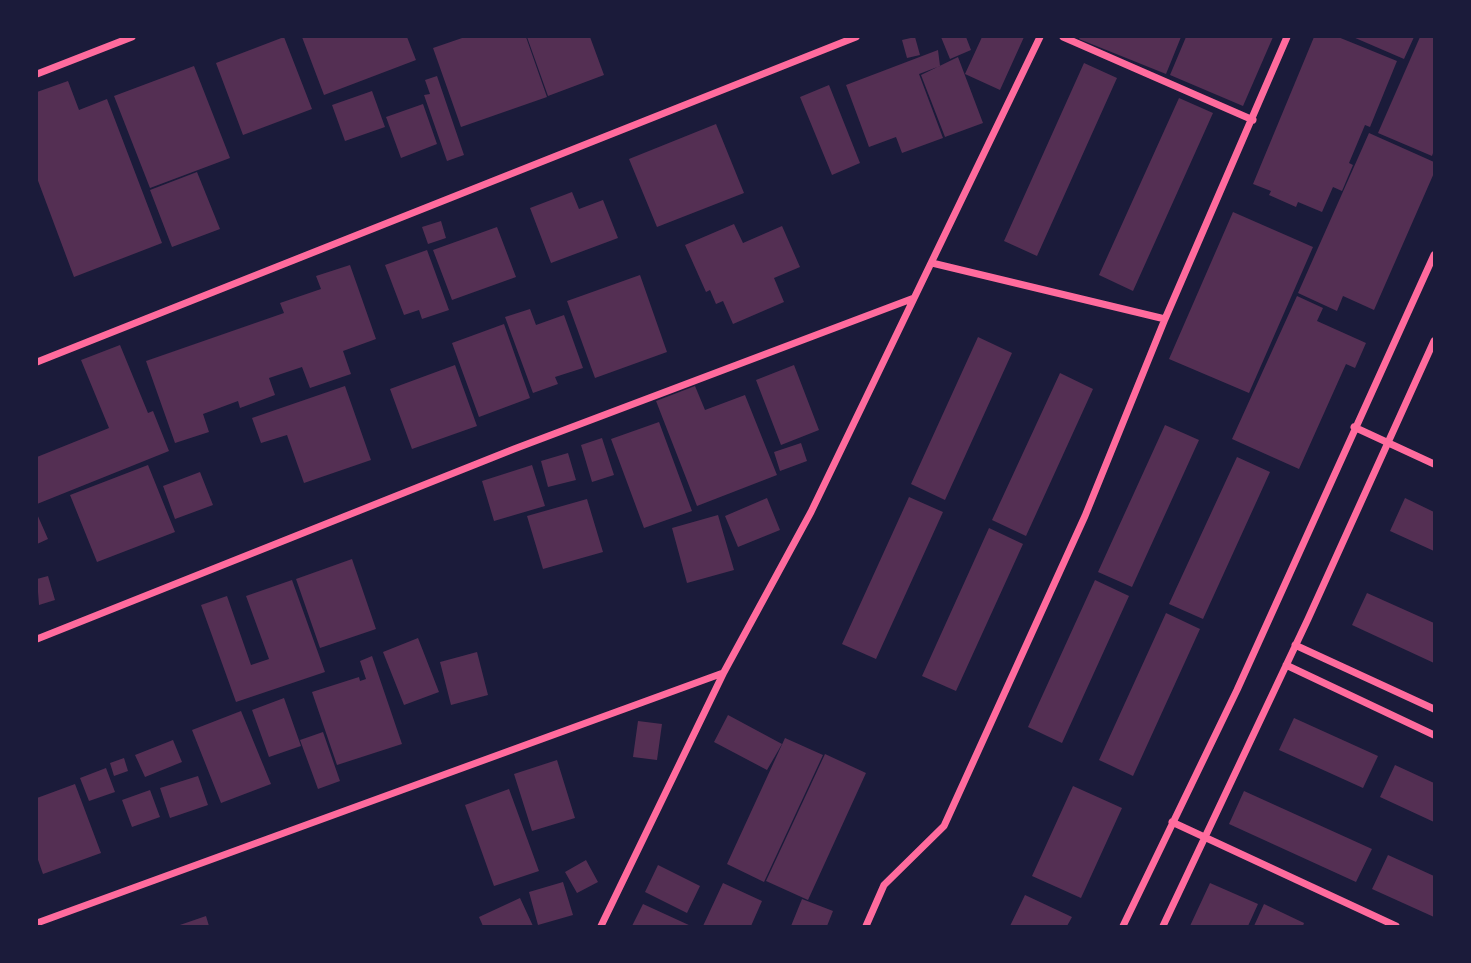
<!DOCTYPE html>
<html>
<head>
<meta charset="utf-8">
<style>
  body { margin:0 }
  #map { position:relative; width:1471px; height:963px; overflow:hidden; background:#1b1b3a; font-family:Quicksand,sans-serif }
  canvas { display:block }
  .frame { position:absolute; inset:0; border:38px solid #1b1b3a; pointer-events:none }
</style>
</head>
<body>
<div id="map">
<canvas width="1471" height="963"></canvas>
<div class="frame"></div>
</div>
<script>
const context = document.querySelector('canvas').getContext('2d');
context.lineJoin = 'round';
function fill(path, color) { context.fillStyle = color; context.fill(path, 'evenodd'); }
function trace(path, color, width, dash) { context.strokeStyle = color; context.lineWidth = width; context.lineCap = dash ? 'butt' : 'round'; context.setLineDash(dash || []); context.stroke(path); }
fill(new Path2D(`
  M284 37 312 109 243 135 216 63Z
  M302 37H407L416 60 324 95Z
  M465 37H526L547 97 461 127 433 48Z
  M527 37H590L604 75 548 96Z
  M915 37 920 55 907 58 902 40Z
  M941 37H966L971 50 950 59Z
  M982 37H1024L1000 90 965 74Z
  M1080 37H1181L1166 74 1079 39Z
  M1186 37H1273L1243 106 1170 75Z
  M1314 37H1338L1397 61 1370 127 1365 125 1349 163 1353 165 1342 191 1333 187 1322 212 1298 202 1296 207 1269 195 1271 191 1253 184Z
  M1353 37H1414L1404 59Z
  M1420 37H1434V150L1432 156 1378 133Z
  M938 50 940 66 919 74 943 138 902 153 896 137 869 147 846 85Z
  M958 57 983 123 945 137 921 75Z
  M1084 63 1117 78 1037 256 1004 241Z
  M194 66 230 158 150 188 114 96Z
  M437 76 464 155 447 161 424 95 430 94 425 80Z
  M68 81 79 110 107 99 162 243 74 277 37 178V92Z
  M829 85 860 163 832 175 800 97Z
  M372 91 385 127 345 141 332 105Z
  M1179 98 1213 113 1133 291 1099 275Z
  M423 104 437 144 401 158 386 117Z
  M716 124 744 193 657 227 629 159Z
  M1369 133 1434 162V173L1374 310 1343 296 1337 311 1298 293Z
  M197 172 220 229 172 247 150 190Z
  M572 192 579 209 603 200 618 238 551 263 530 208Z
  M1233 212 1313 247 1249 393 1169 359Z
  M441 221 446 238 428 244 422 227Z
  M734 224 743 243 782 226 800 267 774 278 784 302 733 324 723 301 716 304 710 290 706 292 685 245Z
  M497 227 516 277 452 300 433 250Z
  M427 250 449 310 422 319 419 310 404 315 385 265Z
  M350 265 376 339 343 351 351 374 310 388 302 367 269 378 275 395 240 408 238 401 203 414 209 432 175 443 146 361 284 313 280 303 321 289 316 276Z
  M640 275 667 352 595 378 567 301Z
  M1297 296 1323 308 1317 321 1366 343 1355 368 1346 364 1299 469 1232 439Z
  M530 309 536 325 564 315 583 368 555 377 558 384 533 393 505 317Z
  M504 324 530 398 479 417 452 343Z
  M978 337 1012 353 945 500 911 484Z
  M120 345 148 413 153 411 169 451 37 504V457L109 428 81 360Z
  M455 365 477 426 412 449 390 389Z
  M794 365 819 430 781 445 756 380Z
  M1060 373 1093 389 1026 536 992 520Z
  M345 386 371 460 304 483 287 435 261 443 252 418Z
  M695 386 705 410 745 395 777 475 697 506 656 401Z
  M659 422 692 511 644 528 611 439Z
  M1165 425 1199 440 1132 587 1098 572Z
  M602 438 614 475 592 482 581 445Z
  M801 443 807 461 780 471 774 452Z
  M568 453 576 480 548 487 541 461Z
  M1237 457 1270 472 1203 619 1169 604Z
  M148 465 175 532 97 562 70 495Z
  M532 465 545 506 494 521 482 481Z
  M200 472 213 505 175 519 163 486Z
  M909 497 943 512 876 659 842 644Z
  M767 498 780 530 738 547 725 516Z
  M1405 498 1434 512V551L1390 531Z
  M587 499 603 552 543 569 527 516Z
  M37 514 48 539 37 544Z
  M718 515 734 570 687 583 672 528Z
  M989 528 1023 544 956 691 922 676Z
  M352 559 376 629 320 648 296 579Z
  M48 576 55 600 39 605 37 579Z
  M292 580 325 672 236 702 201 605 227 596 251 665 269 659 246 596Z
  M1095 580 1129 596 1062 743 1028 727Z
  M1367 593 1434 623V663L1352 625Z
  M1166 613 1200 629 1133 776 1099 760Z
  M418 638 439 692 404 705 383 652Z
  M477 652 488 695 451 705 440 662Z
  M372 656 402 744 337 765 312 692 359 677 360 681 366 679 360 661Z
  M284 698 301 746 269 757 252 710Z
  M241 711 271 784 221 803 192 730Z
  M728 715 782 744 767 770 714 742Z
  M1294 718 1378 756 1363 788 1279 750Z
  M638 721 662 724 657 760 633 757Z
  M323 732 340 781 318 789 300 740Z
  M785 738 823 755 764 882 727 864Z
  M173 740 182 762 145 777 135 755Z
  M825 754 866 773 808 900 766 881Z
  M124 758 128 771 114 776 110 763Z
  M557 760 575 818 532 831 514 774Z
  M1395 765 1434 783V822L1380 797Z
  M106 768 115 792 89 801 80 778Z
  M198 776 208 805 170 818 160 788Z
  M75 784 101 853 43 874 37 857V798Z
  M1073 786 1122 808 1081 898 1032 876Z
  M509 789 539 871 494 886 465 805Z
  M150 790 160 817 132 827 122 800Z
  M1244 791 1372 849 1356 882 1229 824Z
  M1388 855 1434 876V917L1372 889Z
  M586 860 598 882 577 893 565 872Z
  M658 865 700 886 687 913 645 892Z
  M563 882 573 915 538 925 529 892Z
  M723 883 762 901 751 926H703Z
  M1210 883 1258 904 1248 926H1190Z
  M1025 895 1072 917 1067 926H1010Z
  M520 898 533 926H483L479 917Z
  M802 899 833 911 827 926H791Z
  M643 904 691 926H632Z
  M1264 904 1304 923 1303 926H1254Z
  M206 916 209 926H177Z`), '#542f53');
trace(new Path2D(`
  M1063 37 1253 120
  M37 74 132 37
  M932 263 1165 319
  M37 362 856 37
  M1354 427 1434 464
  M37 639 514 449 914 298
  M1295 645 1434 709
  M1286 665 1434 735
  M1172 822 1396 926
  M37 923 723 673
  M601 926 724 672 811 512 1040 37
  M866 926 884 885 944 826 1085 516 1165 319 1287 37
  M1123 926 1237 690 1434 255
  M1163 926 1308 619 1434 341`), '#ff6b9d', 7);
</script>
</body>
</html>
